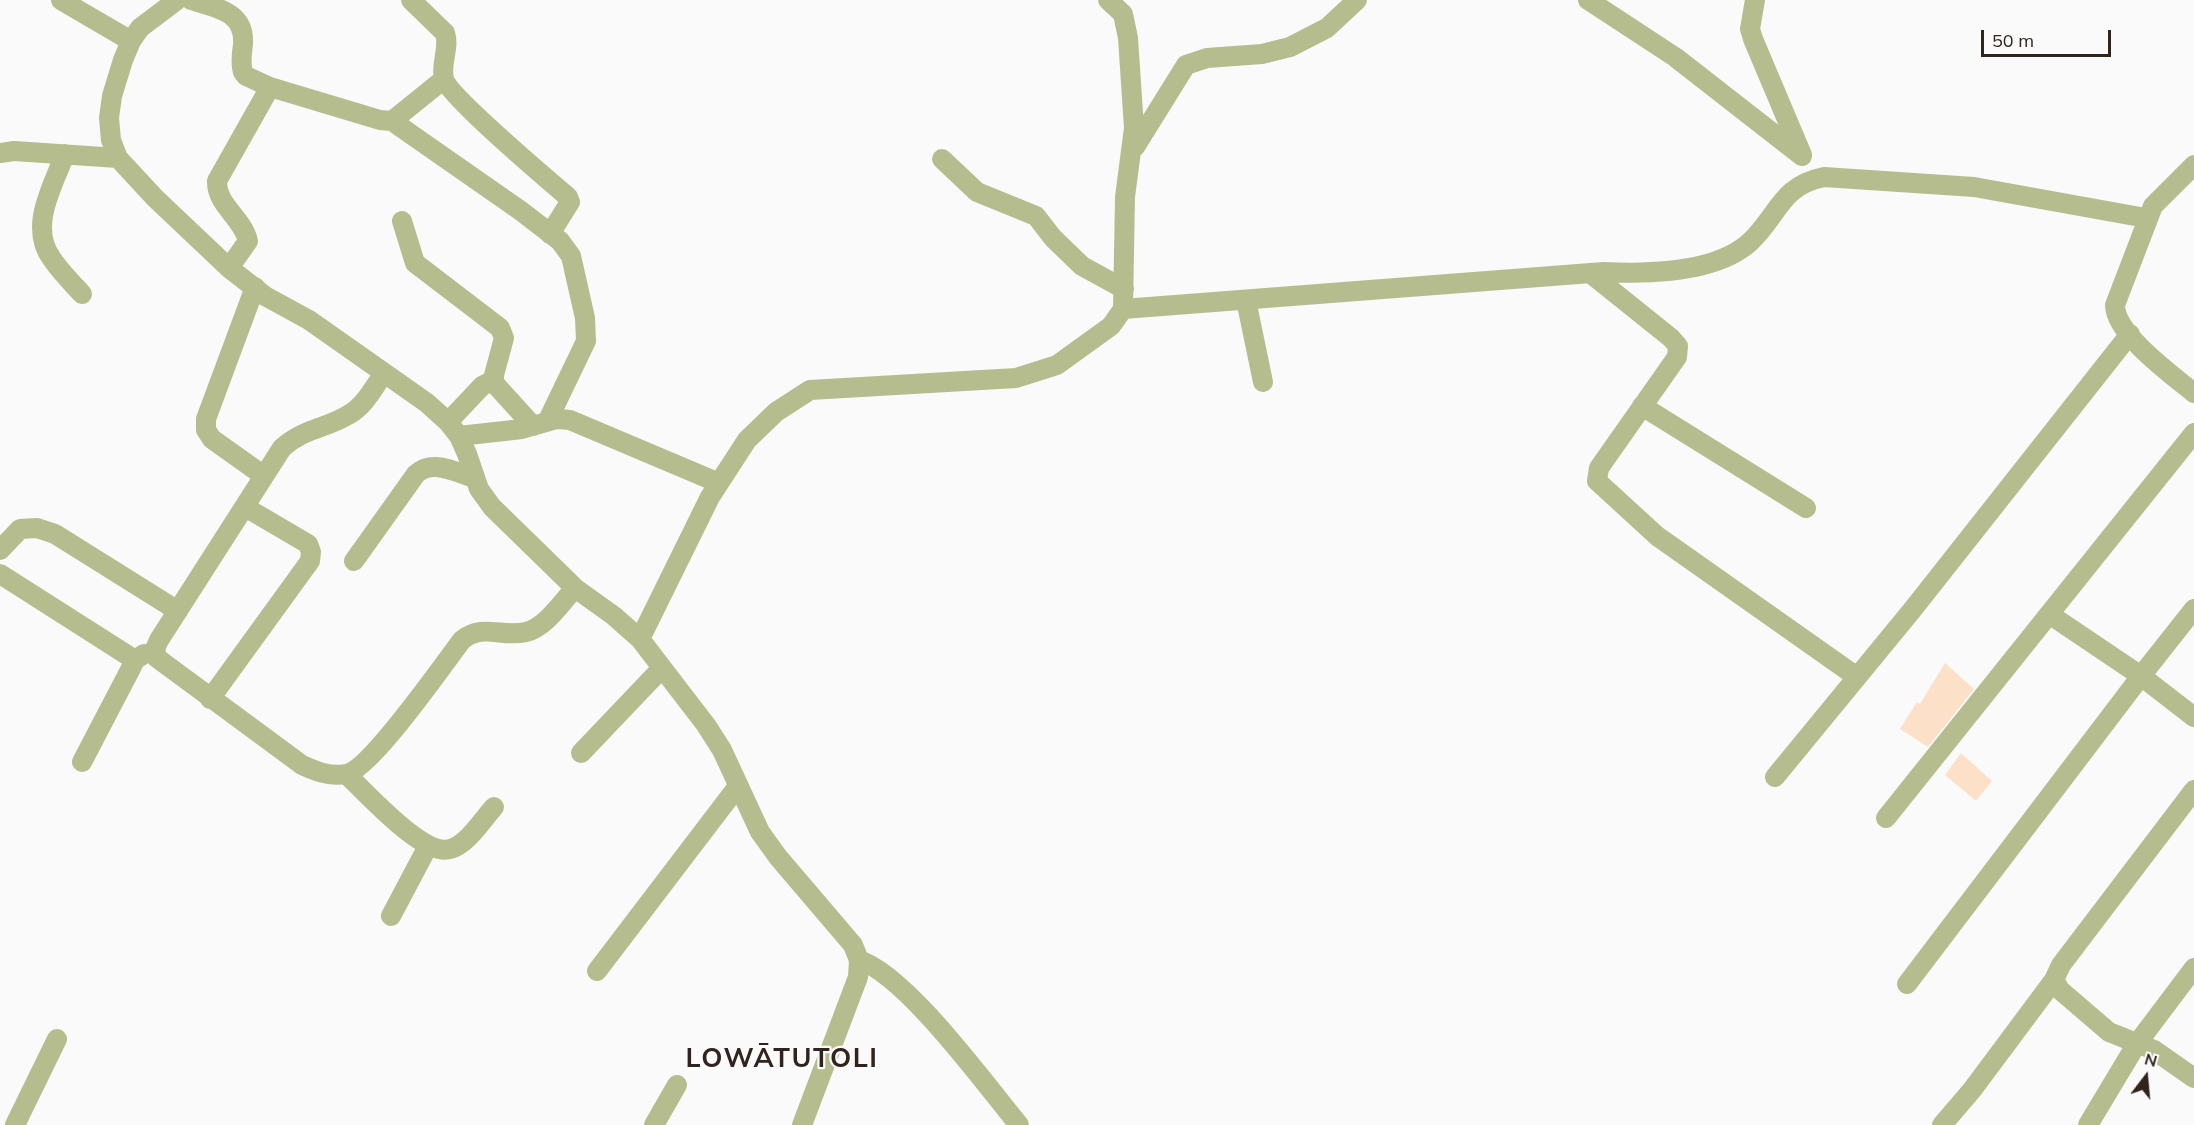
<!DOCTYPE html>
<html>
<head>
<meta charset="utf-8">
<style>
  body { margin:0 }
  #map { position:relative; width:2194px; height:1125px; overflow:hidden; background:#fafafa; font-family:Mulish,sans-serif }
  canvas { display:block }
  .north { position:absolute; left:2116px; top:1047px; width:60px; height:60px; -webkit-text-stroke:4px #fafafa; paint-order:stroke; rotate:16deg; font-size:16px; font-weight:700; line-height:24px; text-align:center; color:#31241e }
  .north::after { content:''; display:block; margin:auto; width:21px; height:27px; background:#31241e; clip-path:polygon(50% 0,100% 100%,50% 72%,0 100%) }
  .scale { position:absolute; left:1981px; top:30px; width:130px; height:27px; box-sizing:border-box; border:3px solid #31241e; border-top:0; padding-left:8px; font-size:18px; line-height:21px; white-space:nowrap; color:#31241e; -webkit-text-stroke:4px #fafafa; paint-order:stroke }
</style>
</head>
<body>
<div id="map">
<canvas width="2194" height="1125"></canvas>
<div class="north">N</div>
<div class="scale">50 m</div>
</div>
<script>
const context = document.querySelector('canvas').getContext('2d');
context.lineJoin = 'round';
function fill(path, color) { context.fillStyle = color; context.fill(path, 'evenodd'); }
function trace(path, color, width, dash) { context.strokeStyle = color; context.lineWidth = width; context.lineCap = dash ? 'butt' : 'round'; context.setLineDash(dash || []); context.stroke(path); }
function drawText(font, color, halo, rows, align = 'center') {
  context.font = font + ' Mulish,sans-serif'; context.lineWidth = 4.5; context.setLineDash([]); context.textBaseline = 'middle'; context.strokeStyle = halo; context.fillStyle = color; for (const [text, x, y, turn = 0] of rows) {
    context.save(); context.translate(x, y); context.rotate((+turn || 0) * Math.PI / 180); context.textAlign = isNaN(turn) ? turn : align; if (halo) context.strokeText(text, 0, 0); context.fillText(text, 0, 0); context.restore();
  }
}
fill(new Path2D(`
  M1945 663 1974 689 1928 747 1900 729 1917 702 1920 704Z
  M1961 753 1992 781 1976 801 1945 775Z`), '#fde0c8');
trace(new Path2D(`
  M61 0 131 41
  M177 0 140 28 131 41 123 60 112 96 109 118 111 140 118 158 155 198 229 268 265 296 309 320 427 403 448 422 459 436 467 454 479 489 492 507 575 588 614 616 640 639 706 725 722 750 760 832 778 857 853 945 859 960 858 977 802 1125
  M191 0C216 8 245 11 243 44 242 53 240 63 243 72L246 76 270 87 217 181C216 205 243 218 248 241L229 268
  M411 0 445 33C450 48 440 64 444 79 449 96 548 180 568 197L570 202 550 234
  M1588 0 1675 57 1802 156
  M1755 0 1750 29 1753 39 1802 155
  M270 87 380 120 392 121 444 79
  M392 121 521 211 560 241 571 256 585 318 586 341 548 420
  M1135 147 1186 65 1207 58 1262 54 1290 47 1327 28 1357 0
  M0 153 14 151 118 158
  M65 154C53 186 28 227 52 259 60 271 72 283 82 294
  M942 159 977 192 1036 216 1053 238 1082 266 1124 289
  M2194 165 2153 206 2115 305C2115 334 2172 375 2194 393
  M402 221 415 263 500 328 504 338 494 375V383L533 426
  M1590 273 1671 338 1678 346 1677 357 1599 468 1597 481 1657 536 1857 677
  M255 287 206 419V430L212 439 264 476
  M1246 300 1263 382
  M1123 309 1604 272C1646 274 1716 273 1750 242 1779 215 1780 186 1824 177L1974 187 2146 218
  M384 373C374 387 364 407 348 415 325 429 304 428 282 448L159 640 155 649 157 658 302 765C316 771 329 777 346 774 370 770 443 665 462 640 483 623 502 638 526 632 546 627 561 603 575 588
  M1642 406 1806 508
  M448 422 482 386 494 380
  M459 436 522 429 557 419 570 420 719 483
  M0 550 20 529 37 528 55 534 178 611
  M354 561 416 474C433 459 455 472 474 478
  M0 574 135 660
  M2194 609 2141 676 2194 717
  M640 639 710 497 747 440 776 412 810 390 1016 378 1057 365 1111 326 1123 309 1125 197 1134 128 1128 38 1123 14 1108 0
  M210 699 310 561 311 552 308 544 245 507
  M581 753 662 668
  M82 762 130 670 135 660 144 654
  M346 774C366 792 423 857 450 849 467 845 483 819 494 807
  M1775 777 1913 609 2130 334
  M2194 790 2061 965 2054 980 2060 990 2109 1032 2154 1050 2194 1078
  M1886 818 2194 433
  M391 916 428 846
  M859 960C906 975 985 1084 1019 1125
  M597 971 738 786
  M1907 984 2141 676 2049 614
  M15 1125 57 1039
  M654 1125 677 1085
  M1942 1125 1972 1090 2054 980
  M2088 1125 2136 1045 2194 968`), '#b5bd8e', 20);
context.letterSpacing = '1.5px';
drawText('bold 27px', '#31241e', '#fafafa', [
  ["LOWĀTUTOLI",782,1059]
]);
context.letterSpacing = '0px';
</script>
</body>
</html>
